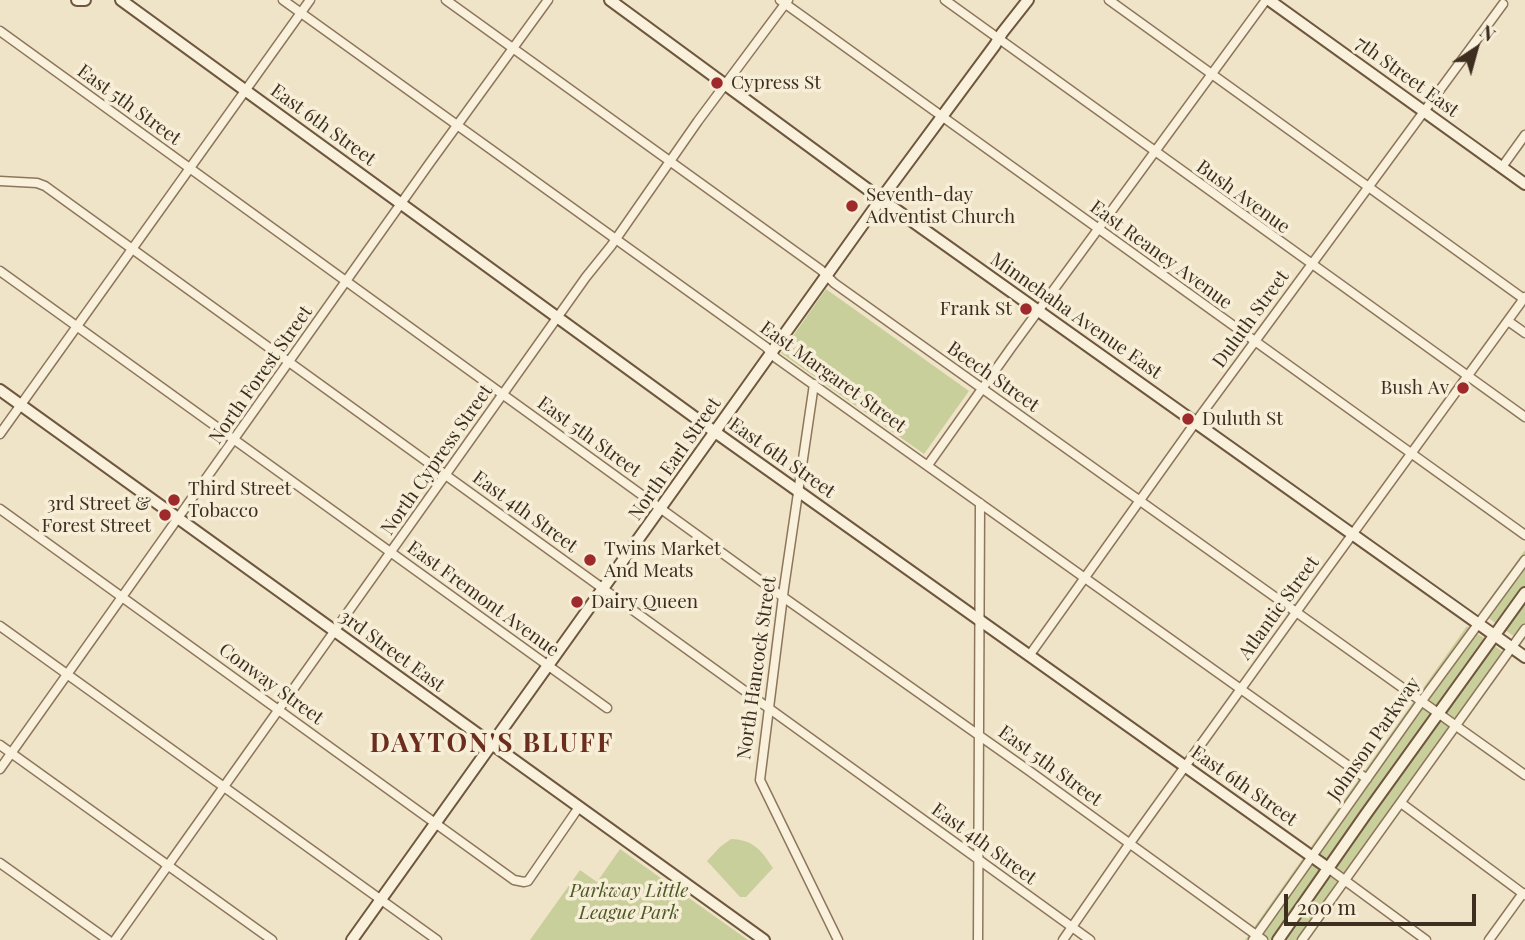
<!DOCTYPE html>
<html>
<head>
<meta charset="utf-8">
<style>
  body { margin:0 }
  #map { position:relative; width:1525px; height:940px; overflow:hidden; background:#f0e4c8; font-family:"Playfair Display",serif }
  canvas { display:block }
  .north { position:absolute; left:1441px; top:14px; width:70px; height:70px; -webkit-text-stroke:5px #f7eed8; paint-order:stroke; rotate:36deg; font-size:19px; font-weight:700; line-height:28px; text-align:center; color:#3d2e20 }
  .north::after { content:''; display:block; margin:auto; width:24px; height:32px; background:#3d2e20; clip-path:polygon(50% 0,100% 100%,50% 72%,0 100%) }
  .scale { position:absolute; left:1284px; top:894px; width:192px; height:32px; box-sizing:border-box; border:4px solid #3d2e20; border-top:0; padding-left:9px; font-size:21px; line-height:24px; white-space:nowrap; color:#3d2e20; -webkit-text-stroke:5px #f7eed8; paint-order:stroke }
</style>
</head>
<body>
<div id="map">
<canvas width="1525" height="940"></canvas>
<div class="north">N</div>
<div class="scale">200 m</div>
</div>
<script>
const context = document.querySelector('canvas').getContext('2d');
context.lineJoin = 'round';
function fill(path, color) { context.fillStyle = color; context.fill(path, 'evenodd'); }
function trace(path, color, width, dash) { context.strokeStyle = color; context.lineWidth = width; context.lineCap = dash ? 'butt' : 'round'; context.setLineDash(dash || []); context.stroke(path); }
function drawText(font, color, halo, rows, align = 'center') {
  context.font = font + ' "Playfair Display",serif'; context.lineWidth = 7; context.setLineDash([]); context.textBaseline = 'middle'; context.strokeStyle = halo; context.fillStyle = color; for (const [text, x, y, turn = 0] of rows) {
    context.save(); context.translate(x, y); context.rotate((+turn || 0) * Math.PI / 180); context.textAlign = isNaN(turn) ? turn : align; if (halo) context.strokeText(text, 0, 0); context.fillText(text, 0, 0); context.restore();
  }
}
fill(new Path2D(`
  M826 289 969 391 924 454 781 353Z
  M1525 550V638L1522 642 1480 612Z
  M1467 626 1510 657 1309 940H1245Z
  M731 839C754 840 761 850 773 868L746 897H740L707 861 720 847Z
  M620 849 748 940H530L580 870 597 882Z`), '#c9cf9b');
const street = new Path2D(`
  M283 0 766 347 776 358 1367 779
  M446 0 821 270 834 283 1525 775
  M780 0 1525 535
  M945 0 1525 417
  M1109 0 1524 299
  M0 31 783 597 1028 770 1263 940
  M1502 167 1525 135
  M0 181 37 183 45 186 1090 940
  M0 271 607 708
  M1508 321 1525 333
  M814 384 784 588 760 780 838 940
  M0 434 310 0
  M928 465 1011 348 1266 0
  M0 509 514 880 524 882 528 881 579 807
  M0 626 437 940
  M1029 656 1195 423 1503 4
  M0 745 272 940
  M0 769 429 164 548 0
  M1401 803 1525 895
  M0 863 108 940
  M1328 868 1426 940
  M115 940 586 277 611 246 698 121 788 0
  M978 940 980 503
  M1063 940 1130 843 1325 572 1525 297
  M1253 940 1421 702 1525 560
  M1302 940 1525 629
  M1489 940 1523 893`);
const secondary = new Path2D(`
  M77 0H85
  M121 0 715 432 1328 868
  M610 0 881 199 1525 657
  M1269 0 1525 184
  M0 390 764 940
  M352 940 881 199 995 45 1002 33 1028 0
  M1278 940 1366 814 1525 593`);
trace(street, '#8d765c', 11);
trace(secondary, '#6f573f', 14);
trace(street, '#faf1dc', 8);
trace(secondary, '#faf1dc', 10);
for (const [x, y, r, color] of [
  [717,83,7,"#9e2a2b"],
  [852,206,7,"#9e2a2b"],
  [1026,309,7,"#9e2a2b"],
  [1463,388,7,"#9e2a2b"],
  [1188,419,7,"#9e2a2b"],
  [174,500,7,"#9e2a2b"],
  [165,515,7,"#9e2a2b"],
  [590,560,7,"#9e2a2b"],
  [577,602,7,"#9e2a2b"]
]) { const dot = new Path2D(); dot.arc(x, y, r, 0, 2 * Math.PI); context.fillStyle = color; context.fill(dot); trace(dot, '#f7eed8', 2.5); }
drawText('19px', '#3d2e20', '#f7eed8', [
  ["7th Street East",1407,77,36],
  ["East 5th Street",129,105,36],
  ["East 6th Street",323,125,36],
  ["Bush Avenue",1243,197,36],
  ["East Reaney Avenue",1161,255,36],
  ["Minnehaha Avenue East",1076,316,35],
  ["Duluth Street",1251,319,-54],
  ["North Forest Street",261,375,-55],
  ["East Margaret Street",833,377,36],
  ["Beech Street",993,377,35],
  ["East 5th Street",589,437,36],
  ["East 6th Street",782,458,35],
  ["North Earl Street",675,459,-55],
  ["North Cypress Street",437,460,-55],
  ["East 4th Street",525,512,36],
  ["East Fremont Avenue",483,599,36],
  ["Atlantic Street",1279,608,-54],
  ["3rd Street East",392,651,36],
  ["North Hancock Street",757,668,-82],
  ["Conway Street",271,684,36],
  ["Johnson Parkway",1374,739,-55],
  ["East 5th Street",1050,766,36],
  ["East 6th Street",1244,786,35],
  ["East 4th Street",984,844,36]
]);
drawText('19px', '#3d2e20', '#f7eed8', [
  ["Cypress St",731,83],
  ["Seventh-day",866,195],
  ["Adventist Church",866,217],
  ["Frank St",1012,309,"right"],
  ["Bush Av",1449,388,"right"],
  ["Duluth St",1202,419],
  ["Third Street",188,489],
  ["Tobacco",188,511],
  ["3rd Street &",151,504,"right"],
  ["Forest Street",151,526,"right"],
  ["Twins Market",604,549],
  ["And Meats",604,571],
  ["Dairy Queen",591,602]
], 'left');
drawText('italic 19px', '#4d5a26', '#f7eed8', [
  ["Parkway Little",629,891],
  ["League Park",629,913]
]);
context.letterSpacing = '2px';
drawText('bold 26px', '#6b2e1e', '#f7eed8', [
  ["DAYTON'S BLUFF",492,744]
]);
context.letterSpacing = '0px';
</script>
</body>
</html>
